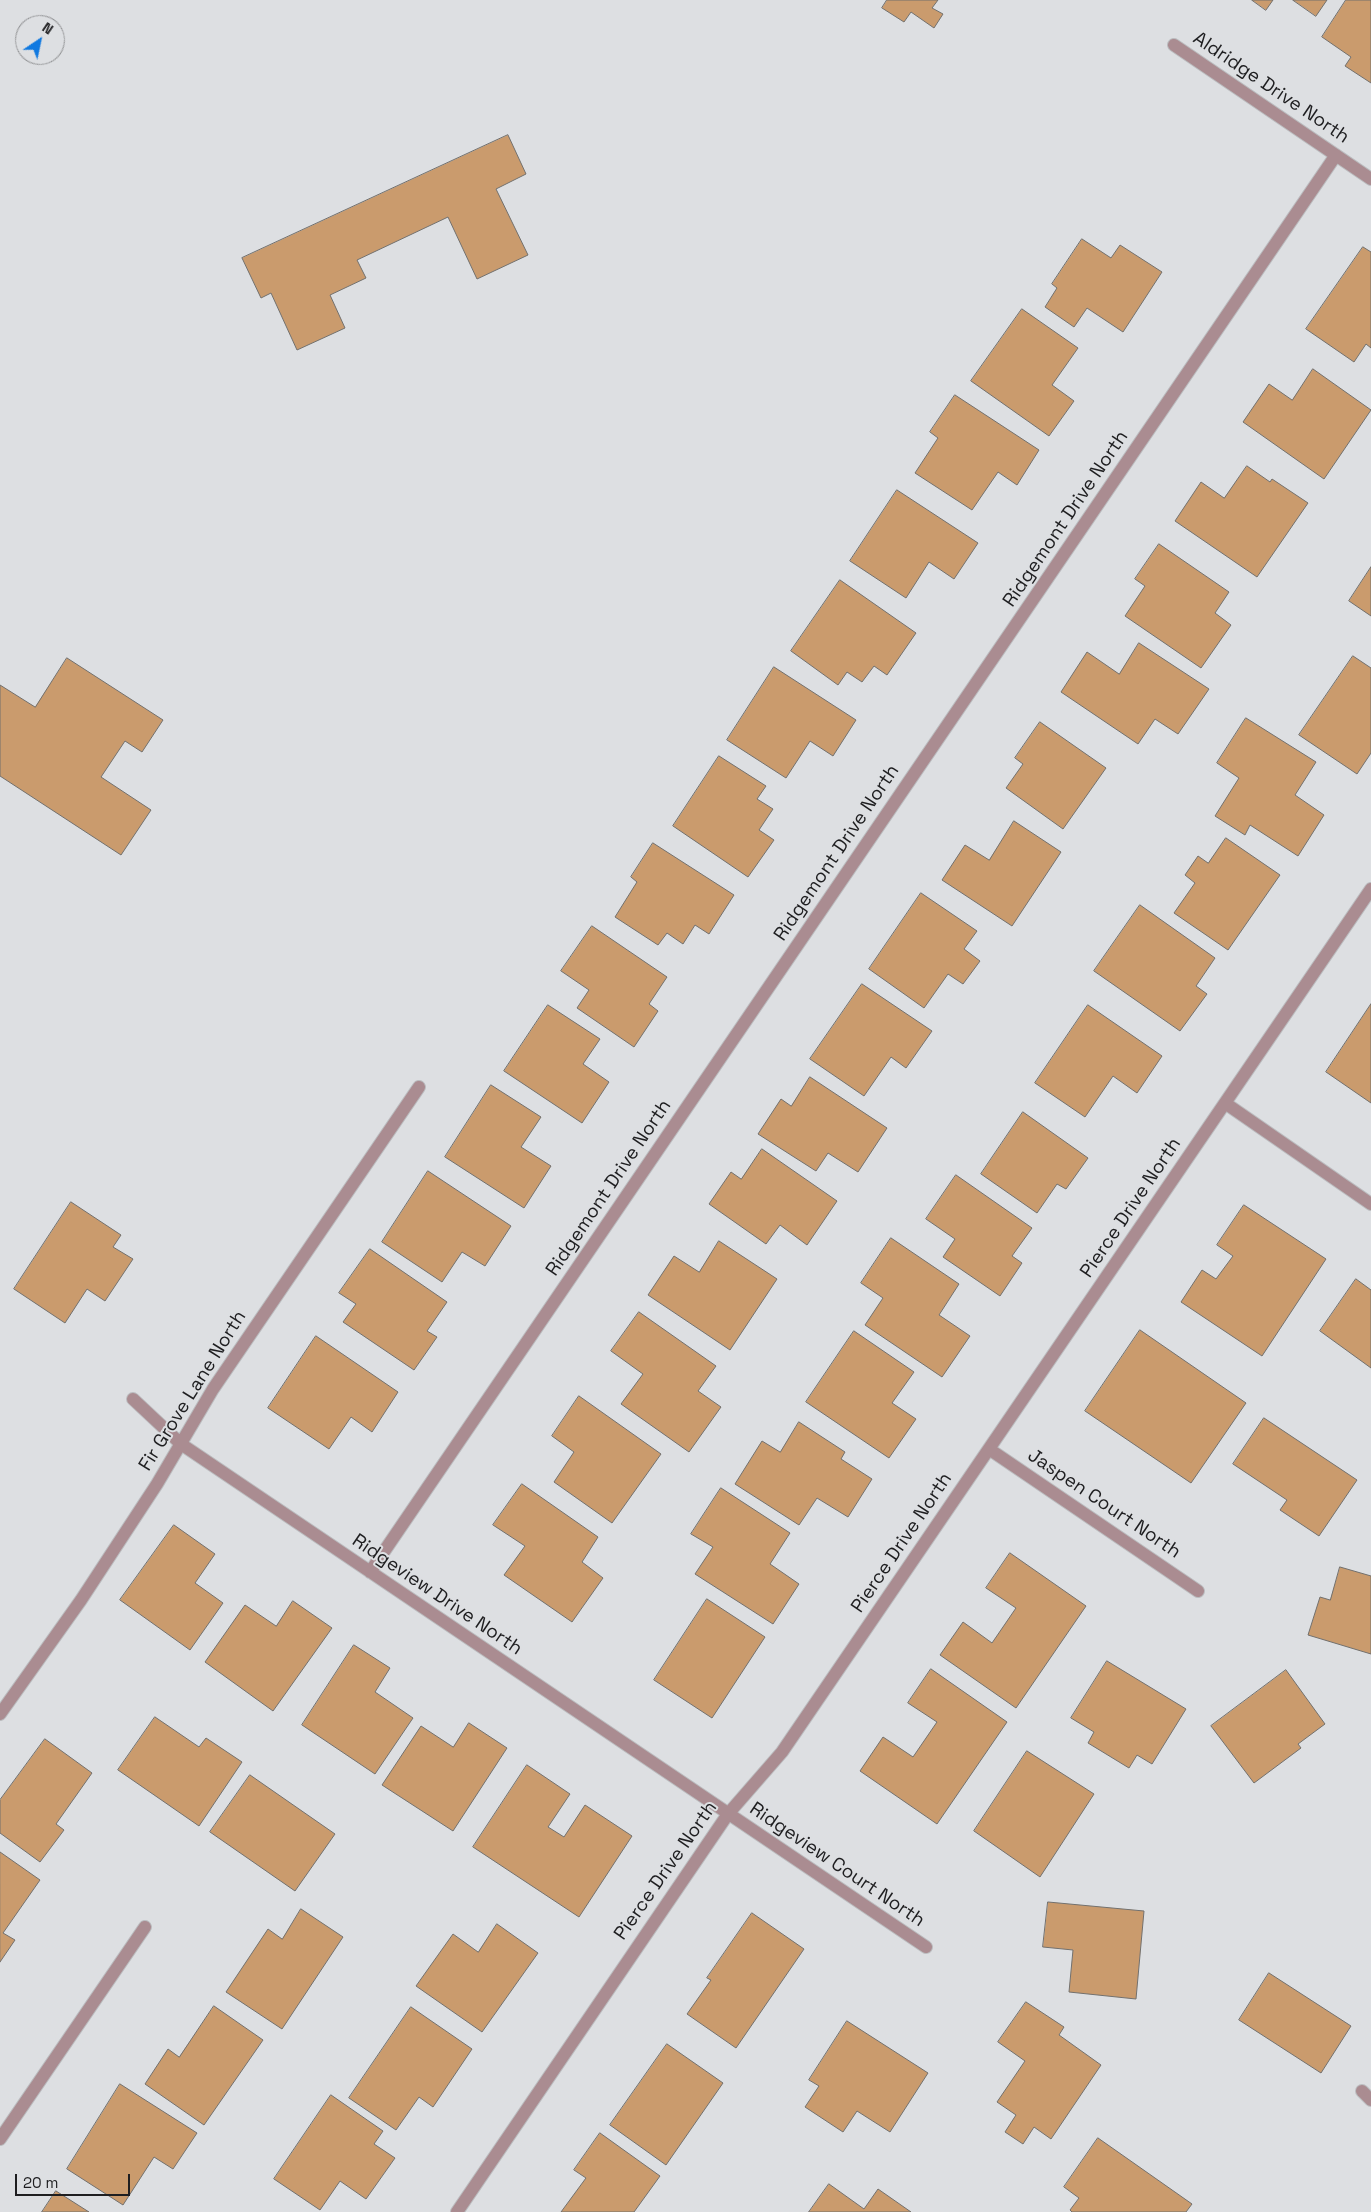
<!DOCTYPE html>
<html>
<head>
<meta charset="utf-8">
<style>
  body { margin:0 }
  #map { position:relative; width:1371px; height:2212px; overflow:hidden; background:#dddfe2; font-family:"Space Grotesk",sans-serif }
  canvas { display:block }
  .north { position:absolute; left:15px; top:15px; width:50px; height:50px; box-sizing:border-box; background:#dddfe2; border:1px solid #919294; border-radius:50%; rotate:34deg; font-size:14px; font-weight:700; line-height:20px; text-align:center; color:#1e1e20 }
  .north::after { content:''; display:block; margin:auto; width:18px; height:22px; background:#1079e0; clip-path:polygon(50% 0,100% 100%,50% 72%,0 100%) }
  .scale { position:absolute; left:15px; top:2174px; width:115px; height:22px; box-sizing:border-box; border:2px solid #1e1e20; border-top:0; padding-left:6px; font-size:15px; line-height:18px; white-space:nowrap; color:#1e1e20; -webkit-text-stroke:4px #dddfe2; paint-order:stroke }
</style>
</head>
<body>
<div id="map">
<canvas width="1371" height="2212"></canvas>
<div class="north">N</div>
<div class="scale">20 m</div>
</div>
<script>
const context = document.querySelector('canvas').getContext('2d');
context.lineJoin = 'round';
function fill(path, color) { context.fillStyle = color; context.fill(path, 'evenodd'); }
function trace(path, color, width, dash) { context.strokeStyle = color; context.lineWidth = width; context.lineCap = dash ? 'butt' : 'round'; context.setLineDash(dash || []); context.stroke(path); }
function drawText(font, color, halo, rows, align = 'center') {
  context.font = font + ' "Space Grotesk",sans-serif'; context.lineWidth = 4; context.setLineDash([]); context.textBaseline = 'middle'; context.strokeStyle = halo; context.fillStyle = color; for (const [text, x, y, turn = 0] of rows) {
    context.save(); context.translate(x, y); context.rotate((+turn || 0) * Math.PI / 180); context.textAlign = isNaN(turn) ? turn : align; if (halo) context.strokeText(text, 0, 0); context.fillText(text, 0, 0); context.restore();
  }
}
const building = new Path2D(`
  M887 0H938L932 8 943 14 934 28 911 12 904 22 882 8Z
  M1252 0H1273L1266 10Z
  M1293 0H1327L1316 16Z
  M1346 0H1371V83L1345 66 1351 57 1322 37Z
  M508 135 526 174 496 189 528 255 477 279 448 217 357 260 366 278 330 295 345 328 297 350 271 293 261 298 242 258Z
  M1082 239 1111 258 1120 245 1162 272 1123 332 1087 308 1074 327 1045 307 1057 288 1052 284Z
  M1363 247 1371 252V348L1366 344 1354 362 1306 329Z
  M1022 309 1078 348 1052 385 1074 401 1049 436 971 381Z
  M1313 369 1371 410 1324 479 1243 422 1269 384 1292 400Z
  M955 395 1039 450 1017 485 998 472 972 510 915 473 938 438 930 432Z
  M1247 466 1270 482 1272 479 1308 503 1257 577 1175 521 1201 482 1224 498Z
  M897 490 978 543 954 579 929 562 906 598 850 561Z
  M1159 544 1229 592 1215 613 1231 625 1201 668 1125 616 1145 586 1135 579Z
  M1371 567V616L1349 601Z
  M840 580 916 633 887 675 874 666 862 682 847 672 838 685 791 651Z
  M1139 643 1209 689 1178 734 1155 719 1138 744 1061 692 1087 652 1119 674Z
  M1353 656 1371 668V753L1357 774 1299 735Z
  M67 658 163 720 142 752 125 741 101 777 151 810 121 855 0 776V685L35 707Z
  M774 667 856 720 833 756 810 741 786 778 727 740Z
  M1246 718 1316 762 1295 795 1324 815 1298 856 1250 825 1245 835 1215 816 1239 778 1217 763Z
  M1040 722 1106 768 1063 829 1006 788 1023 764 1015 758Z
  M719 756 766 786 757 799 773 809 759 830 774 840 748 877 673 826Z
  M1014 821 1061 852 1012 926 942 880 965 845 989 860Z
  M1226 838 1280 875 1228 950 1174 913 1195 883 1185 875 1198 856 1208 863Z
  M653 843 734 895 709 934 695 925 683 944 667 933 658 945 615 917 637 882 631 877Z
  M921 893 977 931 964 949 980 961 963 984 948 974 924 1008 869 969Z
  M1140 905 1215 958 1196 986 1207 994 1180 1031 1094 971Z
  M592 926 667 977 649 1004 658 1011 634 1047 577 1008 589 990 561 971Z
  M862 984 932 1031 906 1068 891 1057 864 1096 810 1059Z
  M1371 1004V1103L1326 1072Z
  M548 1005 600 1039 583 1064 609 1082 582 1123 504 1071Z
  M1088 1005 1162 1056 1137 1093 1113 1076 1085 1117 1035 1083Z
  M810 1077 887 1128 858 1172 828 1153 816 1171 758 1134 781 1099 791 1106Z
  M491 1085 541 1117 521 1147 551 1166 524 1208 445 1157Z
  M1023 1112 1088 1158 1066 1189 1057 1184 1037 1213 981 1174Z
  M762 1149 837 1201 807 1245 780 1225 766 1244 709 1204 731 1172 741 1179Z
  M428 1171 511 1226 485 1266 462 1252 442 1282 382 1242Z
  M956 1175 1032 1228 1012 1256 1022 1263 1000 1296 943 1257 955 1239 926 1219Z
  M71 1202 121 1235 113 1247 133 1259 105 1301 87 1289 65 1323 14 1289Z
  M1244 1205 1326 1259 1262 1356 1181 1302 1202 1270 1216 1279 1233 1256 1217 1245Z
  M891 1238 959 1284 939 1315 970 1336 942 1377 865 1325 883 1298 861 1283Z
  M719 1241 777 1279 730 1350 648 1295 674 1256 699 1272Z
  M370 1249 447 1302 427 1331 437 1337 414 1370 343 1322 356 1304 339 1293Z
  M1356 1279 1371 1290V1368L1320 1331Z
  M639 1312 716 1366 698 1391 721 1407 689 1452 621 1404 643 1374 611 1351Z
  M1140 1330 1246 1403 1191 1483 1085 1411Z
  M854 1331 914 1372 892 1403 916 1419 889 1458 806 1402Z
  M316 1336 398 1392 372 1432 351 1417 329 1449 268 1408Z
  M579 1396 661 1454 612 1523 554 1482 574 1452 552 1436Z
  M1264 1418 1357 1480 1319 1536 1280 1510 1287 1500 1233 1464Z
  M799 1422 845 1452 841 1459 872 1479 848 1517 817 1498 799 1525 735 1484 762 1441 780 1452Z
  M522 1484 598 1537 582 1562 603 1578 572 1622 504 1575 525 1546 493 1525Z
  M721 1488 790 1533 770 1564 799 1584 773 1624 695 1574 713 1547 691 1534Z
  M174 1525 215 1554 195 1583 223 1603 190 1650 120 1600Z
  M1010 1553 1086 1606 1016 1708 940 1655 963 1622 992 1643 1016 1608 986 1588Z
  M1340 1567 1371 1576V1654L1308 1635 1320 1597 1330 1600Z
  M707 1599 765 1637 712 1718 654 1680Z
  M293 1601 332 1628 273 1711 205 1662 245 1605 276 1626Z
  M354 1645 390 1668 375 1692 413 1718 375 1774 302 1725Z
  M1107 1661 1186 1709 1152 1764 1137 1755 1129 1768 1088 1743 1094 1732 1071 1718Z
  M931 1669 1007 1722 937 1824 860 1771 883 1737 913 1757 937 1722 908 1703Z
  M1286 1670 1325 1724 1298 1744 1301 1748 1254 1783 1211 1726Z
  M155 1717 199 1747 206 1738 242 1762 199 1826 118 1770Z
  M469 1723 507 1748 453 1831 382 1785 421 1726 453 1747Z
  M45 1739 92 1773 56 1824 64 1830 40 1862 0 1833V1800Z
  M1027 1751 1094 1794 1040 1877 974 1831Z
  M527 1765 570 1794 548 1827 564 1837 585 1805 632 1836 579 1917 473 1847Z
  M250 1775 335 1834 295 1891 210 1832Z
  M0 1852 40 1880 3 1933 15 1940 0 1962Z
  M1048 1902 1144 1911 1136 1999 1069 1992 1073 1950 1043 1947Z
  M301 1909 343 1937 282 2029 226 1992 268 1929 282 1939Z
  M752 1913 804 1949 736 2048 687 2014 711 1980 707 1978Z
  M497 1924 538 1953 482 2032 416 1986 453 1934 478 1952Z
  M1269 1973 1351 2026 1321 2073 1239 2020Z
  M1026 2002 1064 2027 1059 2035 1101 2065 1051 2139 1034 2127 1023 2144 1005 2132 1016 2115 997 2102 1025 2061 998 2042Z
  M214 2006 263 2040 204 2125 145 2084 168 2049 179 2057Z
  M411 2007 472 2049 433 2107 419 2097 396 2130 349 2098Z
  M847 2021 928 2073 890 2132 857 2111 843 2132 805 2107 819 2086 809 2080Z
  M667 2044 723 2083 666 2165 610 2125Z
  M120 2084 197 2133 173 2169 154 2157 123 2205 67 2169Z
  M331 2095 383 2131 374 2144 395 2158 366 2199 340 2181 320 2210 274 2179Z
  M600 2133 660 2176 634 2212H561L586 2178 574 2170Z
  M1098 2138 1192 2204 1186 2212H1072L1070 2210 1079 2198 1064 2187Z
  M829 2184 864 2209 878 2189 911 2212H809Z
  M56 2191 89 2212H42Z`);
fill(building, '#ca9b6d');
trace(building, '#72706d', 1);
const lane = new Path2D(`
  M1362 2091 1371 2100`);
const street = new Path2D(`
  M1174 45 1371 179
  M1225 1103 1371 1204
  M133 1399 181 1444 926 1947
  M989 1449 1198 1591
  M370 1572 1336 155
  M0 1714 81 1600 157 1484 213 1389 419 1087
  M0 2139 145 1927
  M457 2212 728 1814 782 1752 1371 889`);
trace(lane, '#bbbcbf', 14);
trace(street, '#bbbcbf', 14);
trace(lane, '#aa8c91', 12);
trace(street, '#aa8c91', 12);
drawText('19px', '#1e1e20', '#dddfe2', [
  ["Aldridge Drive North",1271,88,34],
  ["Ridgemont Drive North",1066,519,-56],
  ["Ridgemont Drive North",837,853,-56],
  ["Ridgemont Drive North",609,1188,-56],
  ["Pierce Drive North",1131,1208,-56],
  ["Fir Grove Lane North",193,1391,-58],
  ["Jaspen Court North",1104,1504,34],
  ["Pierce Drive North",902,1543,-56],
  ["Ridgeview Drive North",437,1595,34],
  ["Ridgeview Court North",837,1865,34],
  ["Pierce Drive North",666,1871,-55]
]);
</script>
</body>
</html>
